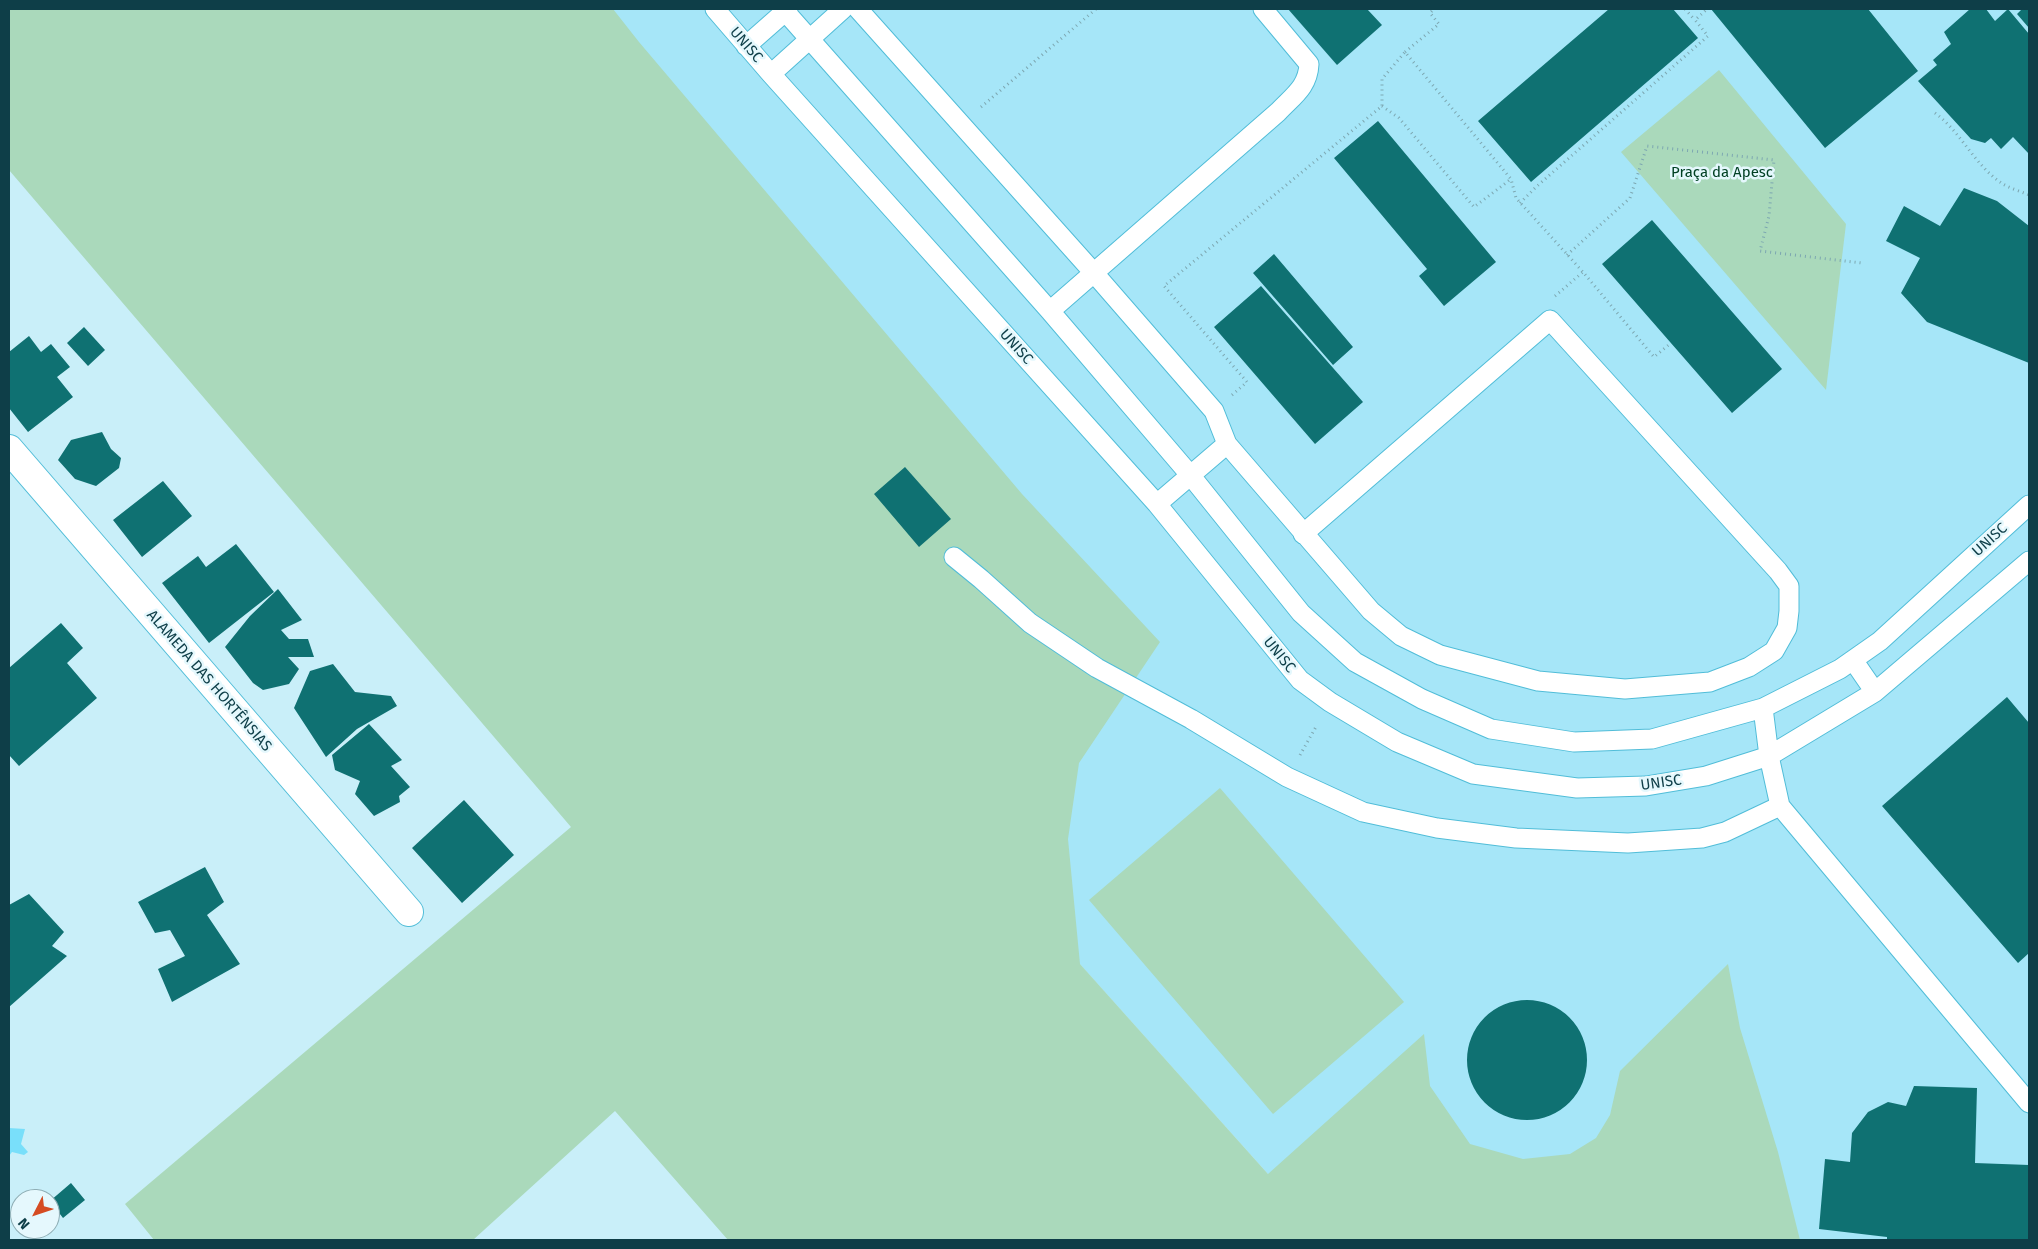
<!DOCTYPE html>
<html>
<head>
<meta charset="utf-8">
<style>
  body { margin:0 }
  #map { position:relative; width:2038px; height:1249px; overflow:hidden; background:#c9eff9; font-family:"Fira Sans",sans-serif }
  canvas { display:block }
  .frame { position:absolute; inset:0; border:10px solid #0e3e48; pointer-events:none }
  .north { position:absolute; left:10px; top:1189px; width:50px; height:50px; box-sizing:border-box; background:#e5f8fd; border:1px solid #8faeb5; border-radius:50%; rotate:229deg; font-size:14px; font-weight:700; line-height:20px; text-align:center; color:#0e3e48 }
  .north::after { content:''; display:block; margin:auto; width:18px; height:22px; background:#d54c23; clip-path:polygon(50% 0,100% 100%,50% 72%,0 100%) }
</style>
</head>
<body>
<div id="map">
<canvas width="2038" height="1249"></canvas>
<div class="frame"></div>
<div class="north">N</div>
</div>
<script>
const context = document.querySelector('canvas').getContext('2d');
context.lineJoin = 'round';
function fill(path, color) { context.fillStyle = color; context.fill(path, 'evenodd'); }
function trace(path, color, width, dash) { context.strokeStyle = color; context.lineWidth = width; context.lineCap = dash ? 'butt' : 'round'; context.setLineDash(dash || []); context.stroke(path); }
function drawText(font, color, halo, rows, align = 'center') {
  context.font = font + ' "Fira Sans",sans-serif'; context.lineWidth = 5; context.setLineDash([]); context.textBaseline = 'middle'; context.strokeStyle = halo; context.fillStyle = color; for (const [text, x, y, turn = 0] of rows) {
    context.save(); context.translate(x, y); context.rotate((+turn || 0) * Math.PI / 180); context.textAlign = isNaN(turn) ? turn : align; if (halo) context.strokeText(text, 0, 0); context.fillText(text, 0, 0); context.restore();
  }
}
fill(new Path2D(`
  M369 9H2029V1240H1617L1268 1174 1035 914Z`), '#a6e6f8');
fill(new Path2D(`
  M9 9H613L639 42 1022 494 1160 642 1079 763 1068 839 1080 964 1268 1174 1424 1034 1430 1086 1470 1144 1523 1159 1570 1154 1596 1138 1610 1115 1620 1071 1728 964 1740 1028 1778 1152 1800 1240H728L615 1111 473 1240H154L125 1204 571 827 9 170Z
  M1719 70 1846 224 1826 390 1621 152Z
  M1220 788 1404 1002 1273 1114 1089 900Z`), '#aad9bb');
fill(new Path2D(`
  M9 1128 25 1129 21 1144 28 1152 24 1155 12 1152 9 1156Z`), '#79dffa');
fill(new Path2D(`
  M1288 9H1367L1382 25 1337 65Z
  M1609 9H1673L1698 38 1531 182 1478 121Z
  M1711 9H1868L1918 71 1825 148Z
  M1970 9H1986L1995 21 2008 9 2029 34V154L2013 137 2001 149 1991 138 1985 143 1971 139 1918 81 1937 65 1933 60 1951 44 1944 32Z
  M2022 9H2029V28L2017 14Z
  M1378 121 1496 262 1444 306 1419 276 1427 269 1334 158Z
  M1964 188 1997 201 2029 226V363L1927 322 1901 293 1920 258 1886 241 1904 206 1940 226Z
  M1652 220 1782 369 1732 413 1602 264Z
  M1274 254 1353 347 1333 365 1253 273Z
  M1261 286 1363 402 1315 444 1214 327Z
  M84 327 105 350 88 366 67 343Z
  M29 336 41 352 51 344 70 367 57 377 73 397 28 432 9 408V352Z
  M102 432 111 449 121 458 119 468 96 486 75 479 58 460 71 440Z
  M905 467 951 519 919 547 874 494Z
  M163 481 192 516 142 557 113 520Z
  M236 544 274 592 209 643 162 583 198 556 206 567Z
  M278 589 302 620 281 630 289 639H308L314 657H288L299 669 289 684 263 690 253 683 225 647 250 616Z
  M61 623 83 648 67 663 97 698 19 766 9 755V668Z
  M333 664 355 692 391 696 397 706 357 729 326 757 294 708 310 671Z
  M2007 697 2029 723V953L2018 963 1882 806Z
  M369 724 402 760 391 766 410 787 399 796 400 802 374 816 355 794 360 781 335 770 332 755Z
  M464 800 514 855 462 903 412 848Z
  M205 867 224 902 207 915 240 964 172 1002 158 969 185 956 170 930 155 933 138 902Z
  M29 894 64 932 52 946 67 956 9 1007V905Z
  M1467 1060a60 60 0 1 1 120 0a60 60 0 1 1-120 0Z
  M1914 1086 1977 1088 1975 1163 2029 1165V1240H1887V1237L1819 1229 1825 1159 1850 1162 1852 1133 1868 1112 1888 1102 1906 1106Z
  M71 1183 85 1200 63 1218 50 1201Z`), '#0f7172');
const service = new Path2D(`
  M715 9 771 74 1157 504 1300 680 1330 702 1397 742 1473 774 1577 788 1646 786 1706 776 1769 756 1875 692 2029 561
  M783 9 1050 311 1191 476 1301 613 1355 662 1422 699 1491 729 1574 742 1652 739 1763 708 1840 669 1880 641 2029 505
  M858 9 1094 273 1214 411 1227 444 1157 504
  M746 46 788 9
  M771 74 843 9
  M1050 311 1278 112C1293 96 1308 87 1309 64L1263 9
  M1227 444 1371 611 1401 636 1440 655 1538 681 1625 689 1710 682 1749 667 1774 651 1787 628 1789 611V586L1778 571 1550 320 1303 534
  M954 557 981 579 1030 623 1097 668 1191 719 1287 777 1363 812 1437 828 1516 838 1628 843 1702 838 1725 832 1780 806
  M1853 660 1875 692
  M1763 708 1769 756 1780 806 2029 1103`);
const minor = new Path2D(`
  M9 449 409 912`);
trace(service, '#51bdd8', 21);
trace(minor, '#51bdd8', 30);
trace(new Path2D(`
  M1685 9 1695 20
  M1405 52 1439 24 1430 13 1434 9
  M1382 106 1399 118 1474 207 1511 179
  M981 107 1096 9
  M1935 113C1961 132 1974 164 2000 182 2008 188 2020 191 2029 195
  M1520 203 1536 187 1708 36 1695 20 1706 10
  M1567 255 1630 198 1647 146 1774 160 1769 216 1760 251 1862 263
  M1555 296 1583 272
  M1232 395 1247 382 1164 286 1382 106V79L1405 52 1511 179 1516 198 1583 272 1654 357 1671 343
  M1300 755 1317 725`), '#7da7b1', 3, [1, 4]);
trace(service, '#fff', 19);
trace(minor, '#fff', 28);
drawText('15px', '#0e3e48', '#e5f8fd', [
  ["UNISC",746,45,49],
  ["UNISC",1016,347,48],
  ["UNISC",1990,540,-42],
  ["UNISC",1279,655,51],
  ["ALAMEDA DAS HORTÊNSIAS",209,681,49],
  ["UNISC",1661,783,-8]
]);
drawText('15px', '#004023', '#e5f8fd', [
  ["Praça da Apesc",1722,173]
]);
</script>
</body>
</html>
